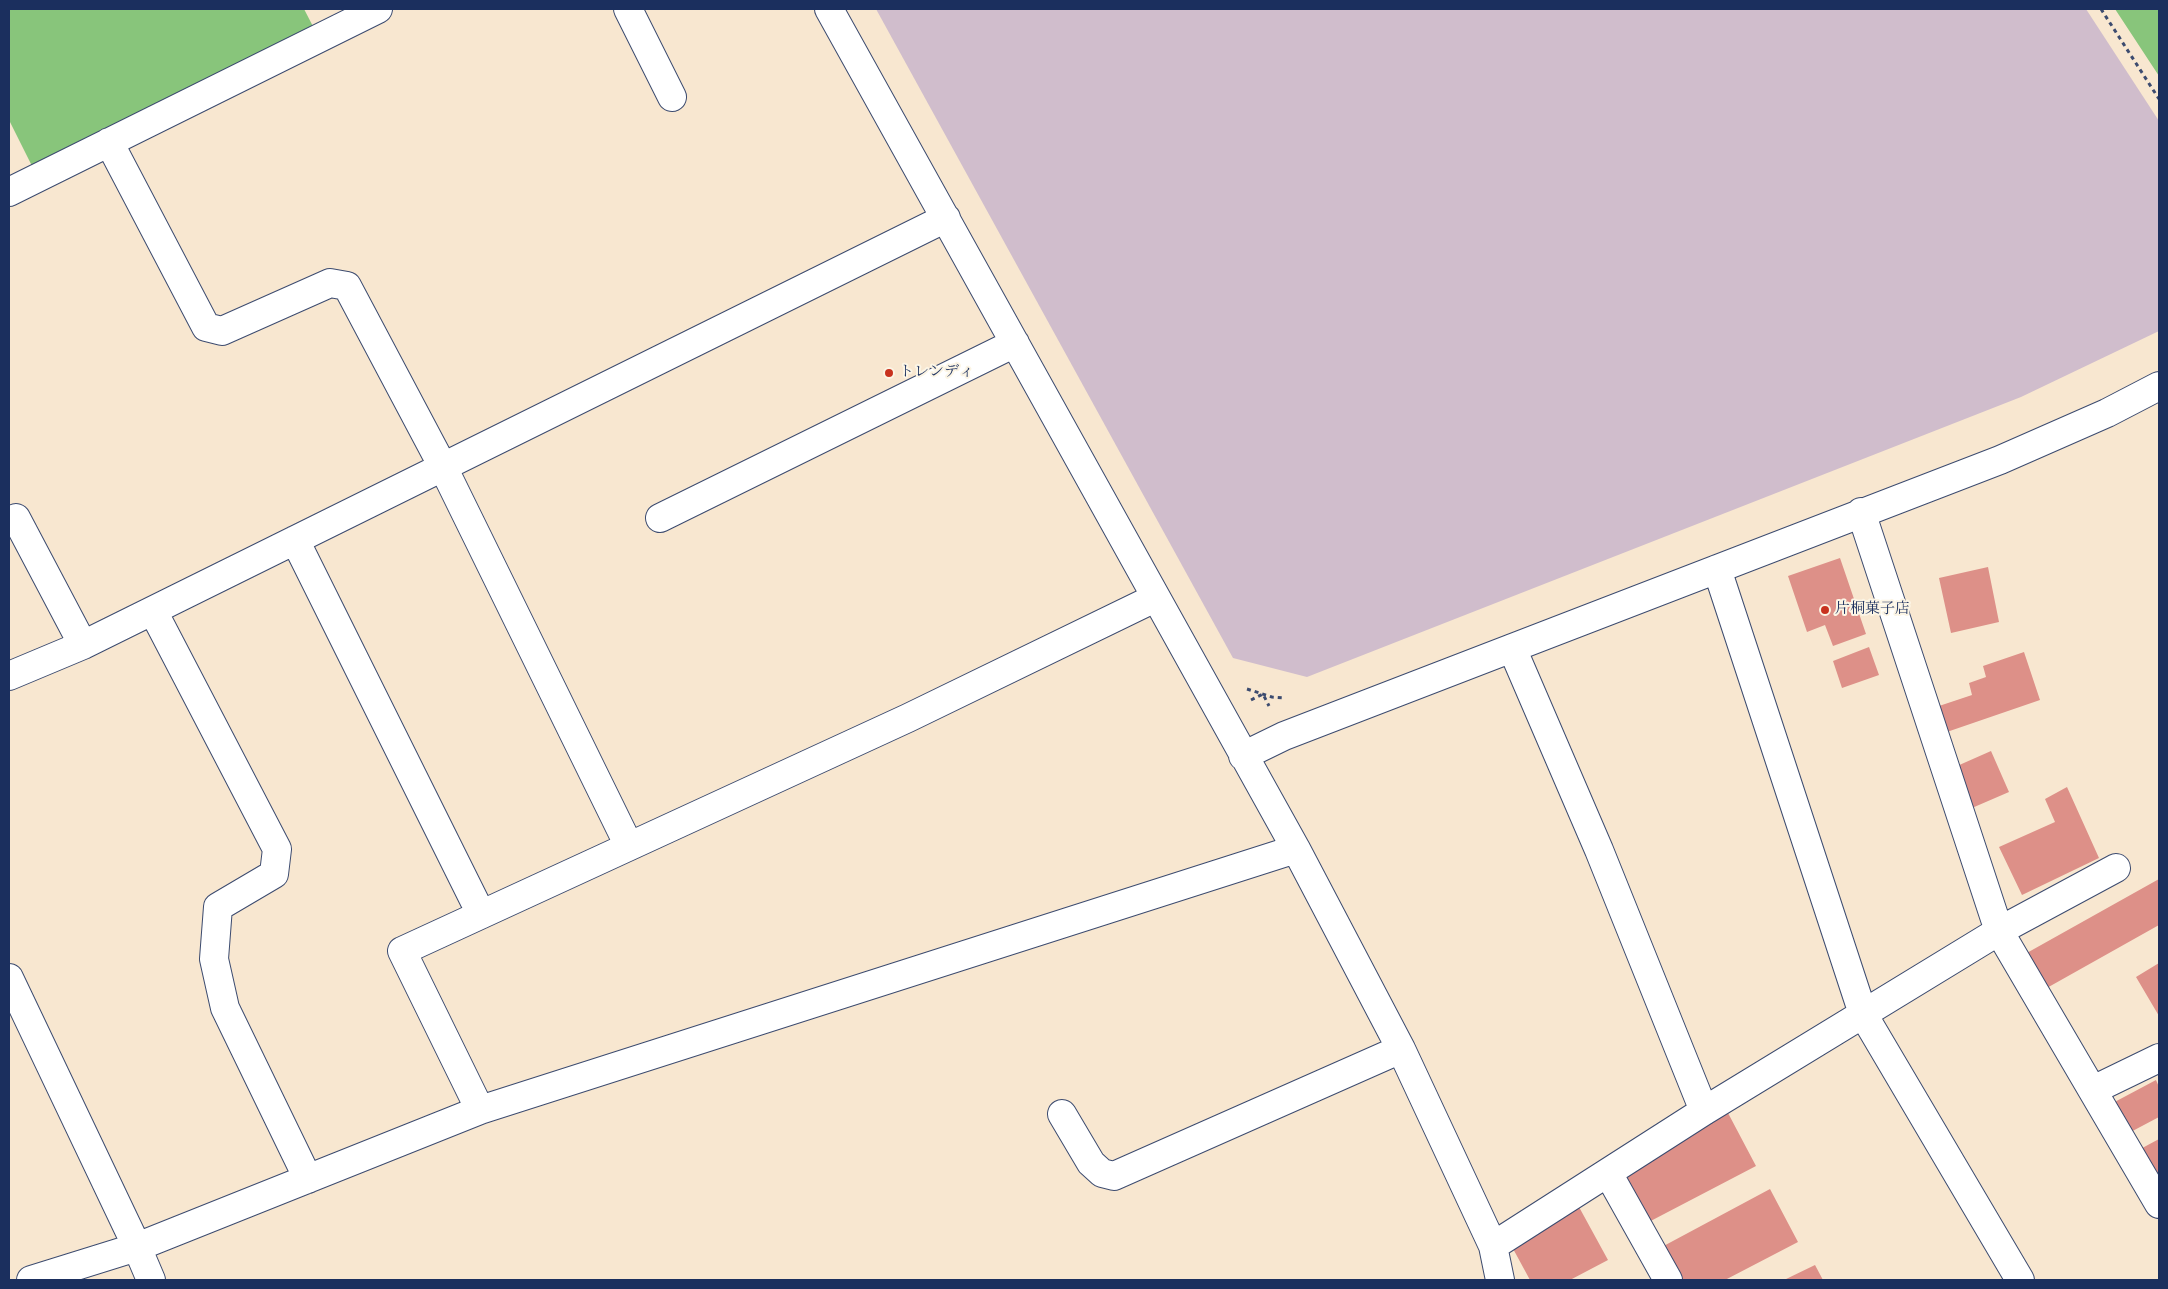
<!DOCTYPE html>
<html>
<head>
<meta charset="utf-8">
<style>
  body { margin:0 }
  #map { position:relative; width:2168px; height:1289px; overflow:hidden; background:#f8e7d0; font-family:Vollkorn,serif }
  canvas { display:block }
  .frame { position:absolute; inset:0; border:10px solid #1b2f5e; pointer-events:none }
</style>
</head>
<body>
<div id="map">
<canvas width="2168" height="1289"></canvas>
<div class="frame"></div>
</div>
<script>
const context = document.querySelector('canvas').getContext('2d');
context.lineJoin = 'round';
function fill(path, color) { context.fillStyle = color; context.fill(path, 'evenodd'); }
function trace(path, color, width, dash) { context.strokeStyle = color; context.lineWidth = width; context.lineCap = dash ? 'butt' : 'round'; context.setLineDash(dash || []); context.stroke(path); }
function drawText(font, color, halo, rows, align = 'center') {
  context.font = font + ' Vollkorn,"Noto Serif JP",serif'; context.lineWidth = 4; context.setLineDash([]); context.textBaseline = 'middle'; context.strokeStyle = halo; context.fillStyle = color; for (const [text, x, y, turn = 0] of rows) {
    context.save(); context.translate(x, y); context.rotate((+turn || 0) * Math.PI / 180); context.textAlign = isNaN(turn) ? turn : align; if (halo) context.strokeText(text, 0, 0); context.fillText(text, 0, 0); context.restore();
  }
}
fill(new Path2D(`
  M876 9H2086L2159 121V331L2021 397 1307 677 1233 658Z`), '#d0bdcc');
fill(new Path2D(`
  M9 9H304L319 38 38 178 9 120Z
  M2115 9H2159V76Z`), '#88c57b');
fill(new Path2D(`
  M1840 558 1866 634 1833 646 1825 625 1807 632 1788 576Z
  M1988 567 1999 622 1951 633 1939 578Z
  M1869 647 1879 675 1842 688 1833 661Z
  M2024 652 2040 700 1941 734 1933 708 1972 695 1969 683 1986 677 1983 666Z
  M1991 751 2009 792 1965 811 1948 770Z
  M2067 787 2099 858 2022 895 1999 847 2055 822 2045 799Z
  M2159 879V925L2045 989 2025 954Z
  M2159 963V1016L2136 977Z
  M2156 1080 2159 1087V1117L2125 1135 2109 1105Z
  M1728 1113 1756 1166 1643 1225 1616 1173Z
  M2159 1139V1178L2133 1153Z
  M1770 1189 1798 1242 1725 1280H1674L1658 1249Z
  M1579 1207 1608 1260 1570 1280H1530L1511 1245Z
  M1815 1265 1823 1280H1784Z`), '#dd9088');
const minor = new Path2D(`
  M628 9 672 97
  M829 9 1296 849 1401 1049 1493 1246 1500 1280
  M109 142 206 327 222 331 330 283 347 286 443 467 629 846
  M9 192 378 9
  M1861 512 1999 931 2159 1204
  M16 518 83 645
  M660 518 1015 343
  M295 540 481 914
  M1717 569 1863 1014 2020 1280
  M153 611 277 849 274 874 218 907 214 959 225 1008 308 1179
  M1512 648 1599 850 1704 1111
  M9 676 83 645 946 218
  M1243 756 1284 736 2000 460 2107 413 2159 386
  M9 978 137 1247 151 1280
  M2093 1090 2159 1058
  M480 1110 402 951 908 718 1155 598
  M1062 1114 1091 1163 1102 1173 1114 1176 1401 1049
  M1608 1173 1668 1280
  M1493 1246 1704 1111 1999 931 2116 868
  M31 1280 137 1247 480 1110 1296 849`);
trace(minor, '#3c4b6f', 30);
trace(new Path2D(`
  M2101 9 2159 99
  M1247 689 1272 697 1285 698
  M1251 700 1263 694 1269 706`), '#3c4b6f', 3, [4, 4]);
trace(minor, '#fff', 28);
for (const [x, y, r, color] of [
  [889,373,5,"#c8321e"],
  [1825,610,5,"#c8321e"]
]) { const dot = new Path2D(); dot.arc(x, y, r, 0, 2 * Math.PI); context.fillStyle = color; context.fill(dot); trace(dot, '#fcf5e5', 2); }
drawText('15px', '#1b2f5e', '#fcf5e5', [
  ["トレンディ",899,373],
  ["片桐菓子店",1835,610]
], 'left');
</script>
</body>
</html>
